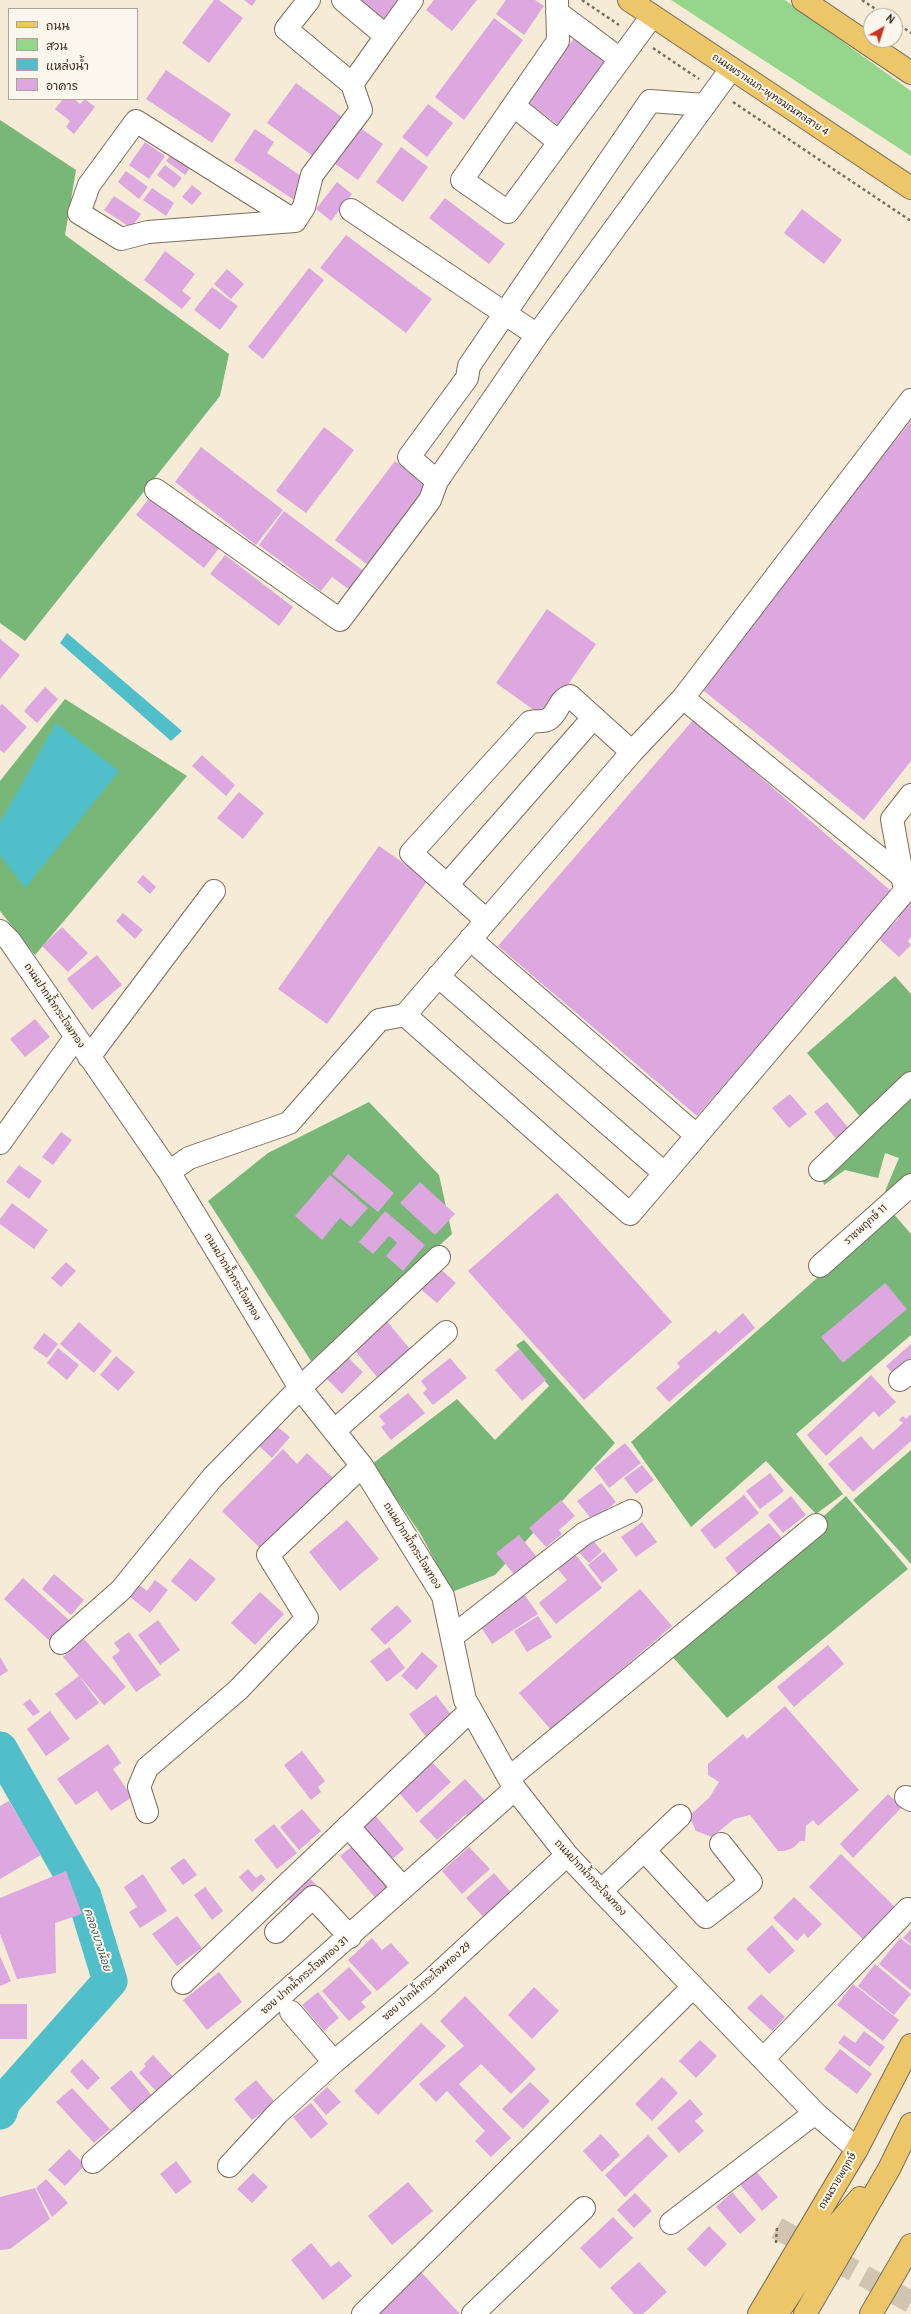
<!DOCTYPE html>
<html>
<head>
<meta charset="utf-8">
<style>
  body { margin:0 }
  #map { position:relative; width:911px; height:2314px; overflow:hidden; background:#f6ebd6; font-family:Pangolin,"Playpen Sans Thai",sans-serif }
  canvas { display:block }
  .legend { position:absolute; left:8px; top:8px; width:130px; height:92px; box-sizing:border-box; background:#fbf7ec; border:1px solid #aea59a; margin:0; padding:5px 7px; list-style:none; font-size:12px; color:#3b2a1e }
  .legend li { display:flex; align-items:center; gap:8px; height:20px }
  .legend b { width:20px; border:1px solid #aea59a }
  .north { position:absolute; left:863px; top:8px; width:40px; height:40px; box-sizing:border-box; background:#fbf7ec; border:1px solid #aea59a; border-radius:50%; rotate:39deg; font-size:11px; font-weight:700; line-height:16px; text-align:center; color:#3b2a1e }
  .north::after { content:''; display:block; margin:auto; width:14px; height:18px; background:#c8321e; clip-path:polygon(50% 0,100% 100%,50% 72%,0 100%) }
</style>
</head>
<body>
<div id="map">
<canvas width="911" height="2314"></canvas>
<ul class="legend">
<li><b style="height:5px;background:#ecc669"></b>ถนน</li>
<li><b style="height:11px;background:#96d68c"></b>สวน</li>
<li><b style="height:11px;background:#51bfc9"></b>แหล่งน้ำ</li>
<li><b style="height:11px;background:#dca8df"></b>อาคาร</li>
</ul>
<div class="north">N</div>
</div>
<script>
const context = document.querySelector('canvas').getContext('2d');
context.lineJoin = 'round';
function fill(path, color) { context.fillStyle = color; context.fill(path, 'evenodd'); }
function trace(path, color, width, dash) { context.strokeStyle = color; context.lineWidth = width; context.lineCap = dash ? 'butt' : 'round'; context.setLineDash(dash || []); context.stroke(path); }
function drawText(font, color, halo, rows, align = 'center') {
  context.font = font + ' Pangolin,"Playpen Sans Thai",sans-serif'; context.lineWidth = 4; context.setLineDash([]); context.textBaseline = 'middle'; context.strokeStyle = halo; context.fillStyle = color; for (const [text, x, y, turn = 0] of rows) {
    context.save(); context.translate(x, y); context.rotate((+turn || 0) * Math.PI / 180); context.textAlign = isNaN(turn) ? turn : align; if (halo) context.strokeText(text, 0, 0); context.fillText(text, 0, 0); context.restore();
  }
}
fill(new Path2D(`
  M671 0H785L911 91V156Z`), '#96d68c');
fill(new Path2D(`
  M0 120 76 170 65 235 229 354 220 396 25 641 0 623Z
  M65 699 187 776 35 955 0 911V781Z
  M895 976 911 994V1074L863 1120 807 1053Z
  M911 1088V1175L880 1203 899 1158 885 1153 878 1178 845 1170 824 1185 820 1170Z
  M369 1102 439 1175 452 1234 311 1361 208 1201 268 1153Z
  M892 1212 911 1234V1335L796 1434 843 1494 816 1514 766 1461 691 1527 631 1442Z
  M524 1340 615 1443 495 1575 452 1592 420 1533 372 1464 457 1399 495 1440 549 1386 516 1345Z
  M911 1450V1564L853 1500Z
  M846 1496 908 1569 727 1718 670 1654Z`), '#78b778');
fill(new Path2D(`
  M67 633 182 731 171 741 60 643Z
  M56 723 119 771 25 888 0 855V823Z`), '#51bfc9');
trace(new Path2D(`
  M0 1749 84 1896 110 1981 3 2102 0 2112`), '#51bfc9', 35);
fill(new Path2D(`
  M214 0H219L243 18 209 63 182 43Z
  M244 0H256L252 6Z
  M358 0H399L383 20Z
  M434 0H477L452 31 426 10Z
  M506 0H535L544 6 524 35 496 14Z
  M494 18 523 40 464 120 435 97Z
  M579 32 613 58 561 127 526 101Z
  M166 70 231 114 212 143 146 99Z
  M296 83 346 120 317 159 267 123Z
  M63 99H74L80 104 85 99 95 107 74 134 66 127 70 121 55 109Z
  M428 104 453 123 427 157 402 137Z
  M359 127 383 144 358 180 334 163Z
  M255 129 274 142 267 153 307 180 294 200 234 160Z
  M145 142 165 156 149 179 129 165Z
  M401 147 428 167 403 202 376 182Z
  M175 149 194 163 185 175 166 161Z
  M165 165 182 178 174 188 157 175Z
  M126 171 148 187 139 199 118 182Z
  M337 182 352 194 331 221 316 209Z
  M192 185 202 193 192 205 182 197Z
  M152 188 174 203 166 216 143 200Z
  M114 196 141 214 131 228 104 210Z
  M445 198 505 244 489 264 429 218Z
  M802 209 842 240 824 264 784 233Z
  M346 235 432 299 406 333 320 268Z
  M165 251 195 274 182 291 191 298 182 309 144 280Z
  M309 268 324 280 263 359 248 347Z
  M227 269 244 284 231 299 214 284Z
  M212 287 238 306 220 330 194 310Z
  M911 421V761L864 820 699 687Z
  M324 427 354 450 306 513 276 491Z
  M201 447 283 510 256 545 175 482Z
  M395 461 429 487 369 566 335 540Z
  M151 496 219 548 204 568 136 515Z
  M284 511 365 572 351 591 332 577 321 591 259 545Z
  M225 555 293 607 279 626 210 574Z
  M547 609 596 644 545 718 496 683Z
  M0 639 20 655 0 679Z
  M45 687 58 699 37 723 24 711Z
  M2 704 27 727 4 753 0 750V706Z
  M694 719 892 892 697 1116 498 946Z
  M202 755 235 785 226 796 192 766Z
  M239 792 264 813 243 839 217 818Z
  M379 846 428 880 327 1024 278 989Z
  M143 875 156 887 150 894 137 882Z
  M911 900V937L908 941 911 945 899 957 879 939 899 918 897 915Z
  M123 913 143 930 135 939 116 921Z
  M62 927 88 953 68 972 42 946Z
  M97 955 122 985 92 1010 67 979Z
  M35 1019 50 1037 25 1057 10 1039Z
  M790 1094 807 1114 789 1128 772 1108Z
  M827 1102 850 1130 838 1141 814 1112Z
  M61 1132 72 1140 53 1165 42 1157Z
  M348 1154 394 1193 378 1212 332 1174Z
  M19 1165 42 1181 29 1199 6 1182Z
  M330 1175 368 1208 351 1227 340 1218 322 1240 295 1216Z
  M420 1182 455 1214 435 1235 400 1203Z
  M557 1193 672 1322 584 1400 468 1271Z
  M12 1203 48 1230 34 1249 0 1224V1219Z
  M385 1211 425 1245 403 1271 386 1256 397 1243 389 1236 373 1254 359 1242Z
  M66 1262 76 1271 61 1287 51 1278Z
  M437 1266 456 1283 437 1303 418 1287Z
  M885 1283 907 1309 843 1363 821 1337Z
  M743 1313 755 1328 669 1402 656 1388 680 1367 677 1363 716 1330 719 1334Z
  M385 1319 415 1355 382 1383 352 1347Z
  M79 1322 112 1351 94 1373 60 1344Z
  M44 1333 58 1344 47 1358 33 1348Z
  M911 1344V1365L897 1378 886 1366Z
  M58 1348 79 1365 67 1380 47 1363Z
  M519 1349 546 1380 522 1401 495 1370Z
  M344 1354 363 1372 342 1394 323 1375Z
  M116 1356 135 1372 118 1391 100 1375Z
  M450 1358 467 1378 433 1405 423 1393 427 1389 421 1381Z
  M871 1375 896 1402 879 1417 874 1411 826 1456 807 1435Z
  M408 1393 425 1413 391 1440 381 1427 385 1424 379 1416Z
  M911 1414V1441L853 1492 828 1464 861 1436 873 1450 903 1423 899 1420 903 1416 906 1419Z
  M275 1425 290 1437 272 1458 258 1445Z
  M625 1443 641 1463 609 1488 594 1468Z
  M283 1449 297 1464 307 1453 334 1479 263 1551 222 1511Z
  M642 1465 654 1480 636 1494 624 1478Z
  M770 1473 784 1491 760 1509 746 1491Z
  M601 1483 616 1502 593 1521 577 1501Z
  M744 1495 759 1513 715 1549 700 1530Z
  M791 1496 806 1515 783 1533 768 1515Z
  M561 1500 575 1516 559 1530 562 1534 546 1547 529 1528Z
  M347 1520 379 1559 340 1591 309 1552Z
  M642 1522 657 1542 636 1557 621 1537Z
  M769 1523 785 1542 740 1577 725 1558Z
  M519 1535 540 1561 518 1579 496 1553Z
  M590 1537 602 1551 589 1563 574 1547Z
  M604 1552 618 1570 602 1583 588 1565Z
  M574 1553 602 1588 556 1624 539 1603 567 1580 556 1567Z
  M190 1558 216 1579 196 1602 171 1581Z
  M54 1574 84 1600 71 1615 42 1589Z
  M23 1578 71 1622 52 1643 4 1599Z
  M155 1580 168 1590 150 1613 129 1596 138 1584 147 1591Z
  M640 1589 672 1626 551 1730 519 1693Z
  M260 1592 284 1614 255 1645 231 1623Z
  M524 1594 538 1614 492 1644 479 1624Z
  M397 1605 412 1621 385 1645 370 1629Z
  M538 1616 552 1637 527 1652 514 1631Z
  M158 1620 180 1650 160 1665 138 1635Z
  M129 1632 161 1675 136 1692 112 1657 120 1651 114 1643Z
  M84 1639 126 1687 104 1705 63 1657Z
  M828 1645 844 1664 794 1707 777 1687Z
  M389 1647 405 1668 387 1682 370 1661Z
  M422 1652 438 1666 417 1690 401 1676Z
  M0 1657 8 1671 0 1676Z
  M79 1676 99 1703 76 1720 55 1694Z
  M436 1695 453 1717 426 1737 409 1714Z
  M30 1699 40 1712 33 1716 23 1704Z
  M785 1706 859 1790 818 1826 813 1820 806 1826 805 1841H800L793 1848 784 1851H778L750 1815 734 1819 712 1837 696 1831 689 1816 709 1798 719 1782 708 1775V1764L743 1734 747 1739Z
  M50 1711 70 1739 46 1756 27 1729Z
  M108 1744 121 1763 113 1769 132 1797 111 1811 97 1791 76 1805 57 1779Z
  M302 1751 325 1781 318 1787 321 1792 311 1800 284 1765Z
  M431 1761 451 1782 417 1813 398 1792Z
  M465 1779 488 1804 471 1819 466 1814 437 1840 419 1821Z
  M888 1794 902 1807 853 1858 840 1844Z
  M9 1801 41 1855 0 1879V1806Z
  M302 1809 321 1831 299 1850 280 1827Z
  M374 1814 404 1849 388 1863 358 1829Z
  M274 1824 297 1853 277 1869 254 1840Z
  M354 1845 391 1890 378 1901 340 1856Z
  M469 1847 490 1869 462 1894 442 1871Z
  M841 1854 897 1909 865 1941 809 1887Z
  M184 1858 197 1875 183 1885 170 1868Z
  M248 1869 256 1878 261 1874 266 1879 252 1892 239 1877Z
  M66 1871 82 1914 55 1923 56 1973 17 1979 0 1934V1898Z
  M494 1873 514 1896 487 1921 466 1898Z
  M143 1874 167 1911 140 1928 129 1912 137 1907 124 1887Z
  M306 1874 318 1887 296 1907 284 1895Z
  M205 1887 223 1911 212 1920 194 1895Z
  M794 1897 822 1924 808 1938 804 1933 797 1941 773 1918Z
  M177 1916 202 1948 177 1966 152 1934Z
  M772 1925 795 1951 769 1974 746 1949Z
  M911 1929V1944L903 1938Z
  M372 1938 382 1950 391 1943 409 1963 377 1991 348 1960Z
  M900 1938 911 1946V1990L879 1964Z
  M0 1956 11 1981 0 1986Z
  M875 1964 911 1994 894 2015 858 1986Z
  M349 1967 372 1993 361 2002 366 2007 349 2021 322 1991Z
  M219 1972 242 2002 207 2030 183 2000Z
  M853 1984 899 2020 883 2041 837 2005Z
  M534 1987 559 2011 532 2039 508 2015Z
  M318 1992 339 2018 324 2031 302 2005Z
  M761 1994 785 2017 772 2031 747 2008Z
  M465 1996 536 2069 511 2094 481 2064 459 2084 511 2138 491 2157 475 2141 485 2131 447 2091 436 2102 419 2084 464 2046 440 2021Z
  M0 2004H27V2039H0Z
  M421 2023 446 2046 378 2115 354 2091Z
  M864 2031 885 2047 870 2067 838 2043 844 2035 855 2043Z
  M700 2040 717 2056 696 2078 679 2061Z
  M840 2049 872 2074 857 2094 824 2069Z
  M153 2055 177 2081 168 2089 163 2084 156 2091 139 2073 146 2066 144 2064Z
  M82 2059 100 2078 87 2090 70 2071Z
  M131 2070 154 2098 134 2115 110 2088Z
  M662 2077 678 2093 652 2121 635 2104Z
  M256 2080 275 2102 252 2120 234 2099Z
  M530 2082 550 2101 523 2129 502 2109Z
  M327 2087 341 2102 326 2115 313 2100Z
  M72 2088 110 2129 94 2143 56 2102Z
  M690 2099 703 2114 695 2121 704 2131 679 2153 657 2128Z
  M311 2103 328 2124 311 2139 293 2117Z
  M601 2134 620 2155 602 2172 583 2151Z
  M648 2135 668 2156 625 2197 605 2175Z
  M69 2149 85 2165 65 2186 48 2170Z
  M176 2161 192 2182 176 2194 160 2174Z
  M754 2169 778 2197 762 2211 738 2182Z
  M253 2173 268 2187 252 2203 237 2189Z
  M46 2179 68 2203 52 2217 36 2188Z
  M408 2182 433 2211 392 2245 368 2216Z
  M35 2188 50 2219 10 2249 0 2250V2197Z
  M732 2192 756 2220 740 2234 716 2207Z
  M635 2193 652 2211 634 2228 617 2210Z
  M613 2217 633 2238 600 2269 580 2248Z
  M709 2226 727 2244 705 2267 687 2249Z
  M311 2243 331 2267 339 2261 352 2276 323 2300 291 2260Z
  M639 2262 667 2292 643 2314H634L610 2288Z
  M421 2272 460 2314H377Z`), '#dca8df');
trace(new Path2D(`
  M777 2228 911 2302`), '#d1c4b1', 22, [22, 11]);
const minor = new Path2D(`
  M309 0 286 29 352 84 386 36
  M343 0 386 36 412 0
  M557 0 558 41 462 180 508 212 652 16
  M557 12 620 59
  M514 106 559 142
  M136 121 295 221 148 232 121 239 79 213 89 185Z
  M351 210 537 335
  M295 221 304 207 312 175 361 110 352 84
  M911 400 683 698 632 752 405 1015 630 1214 905 891 892 819 911 795
  M437 481 409 457 467 378 469 366 650 101 705 105
  M156 490 340 620 430 500 437 481 537 335 731 69
  M683 698 903 877
  M447 885 593 718
  M486 920 411 853 530 722C537 720 543 723 549 719 558 713 559 699 570 696L632 752
  M0 931 10 941 169 1172 300 1388 362 1466 443 1596 465 1700 471 1710 515 1789 567 1855 601 1891 815 2113 857 2149
  M470 939 696 1135
  M438 976 664 1173
  M89 1057 214 891
  M0 1143 75 1038
  M820 1170 911 1083
  M169 1172 189 1158 289 1123 379 1020 405 1015
  M820 1266 911 1185
  M900 1380 911 1371
  M334 1431 446 1332
  M453 1636 585 1533 631 1511
  M61 1643 121 1590 212 1478 300 1388 439 1257
  M509 1778 816 1525
  M906 1797 911 1800
  M147 1812 139 1787 147 1768 238 1690 307 1618 268 1555 362 1466
  M348 1826 403 1888
  M644 1850 706 1917 751 1882 721 1844
  M601 1891 680 1816
  M276 1932 313 1897 350 1937
  M183 1983 471 1710
  M291 2012 334 2062 427 1984 567 1855
  M763 2059 908 1909
  M93 2162 515 1789
  M229 2166 278 2113 334 2062
  M671 2223 815 2113
  M363 2314 693 1987
  M473 2314 584 2208`);
const major = new Path2D(`
  M629 0 911 188
  M803 0 911 73
  M759 2314 857 2149 911 2045
  M777 2314 835 2227 860 2198
  M805 2314 889 2169 911 2124
  M871 2314 911 2245`);
trace(minor, '#7c6e5e', 24);
trace(major, '#7c6e5e', 24);
trace(new Path2D(`
  M582 0 619 25
  M862 0 886 16
  M895 22 911 33
  M653 48 699 79
  M733 102 911 221
  M776 2243 777 2228`), '#7c6e5e', 2.5, [3, 3]);
trace(minor, '#fff', 22);
trace(major, '#ecc669', 22);
drawText('10px', '#3b2a1e', '#fbf7ec', [
  ["ถนนพรานนก-พุทธมณฑลสาย 4",770,95,34],
  ["ถนนปากน้ำกระโจมทอง",54,1006,56],
  ["ราชพฤกษ์ 11",866,1225,-42],
  ["ถนนปากน้ำกระโจมทอง",232,1277,59],
  ["ถนนปากน้ำกระโจมทอง",412,1546,58],
  ["ถนนปากน้ำกระโจมทอง",590,1878,47],
  ["ซอย ปากน้ำกระโจมทอง 31",305,1976,-41],
  ["ซอย ปากน้ำกระโจมทอง 29",427,1982,-41],
  ["ถนนราชพฤกษ์",838,2181,-59]
]);
drawText('italic 11px', '#435e5a', '#fbf7ec', [
  ["คลองบางน้อย",97,1940,72]
]);
</script>
</body>
</html>
